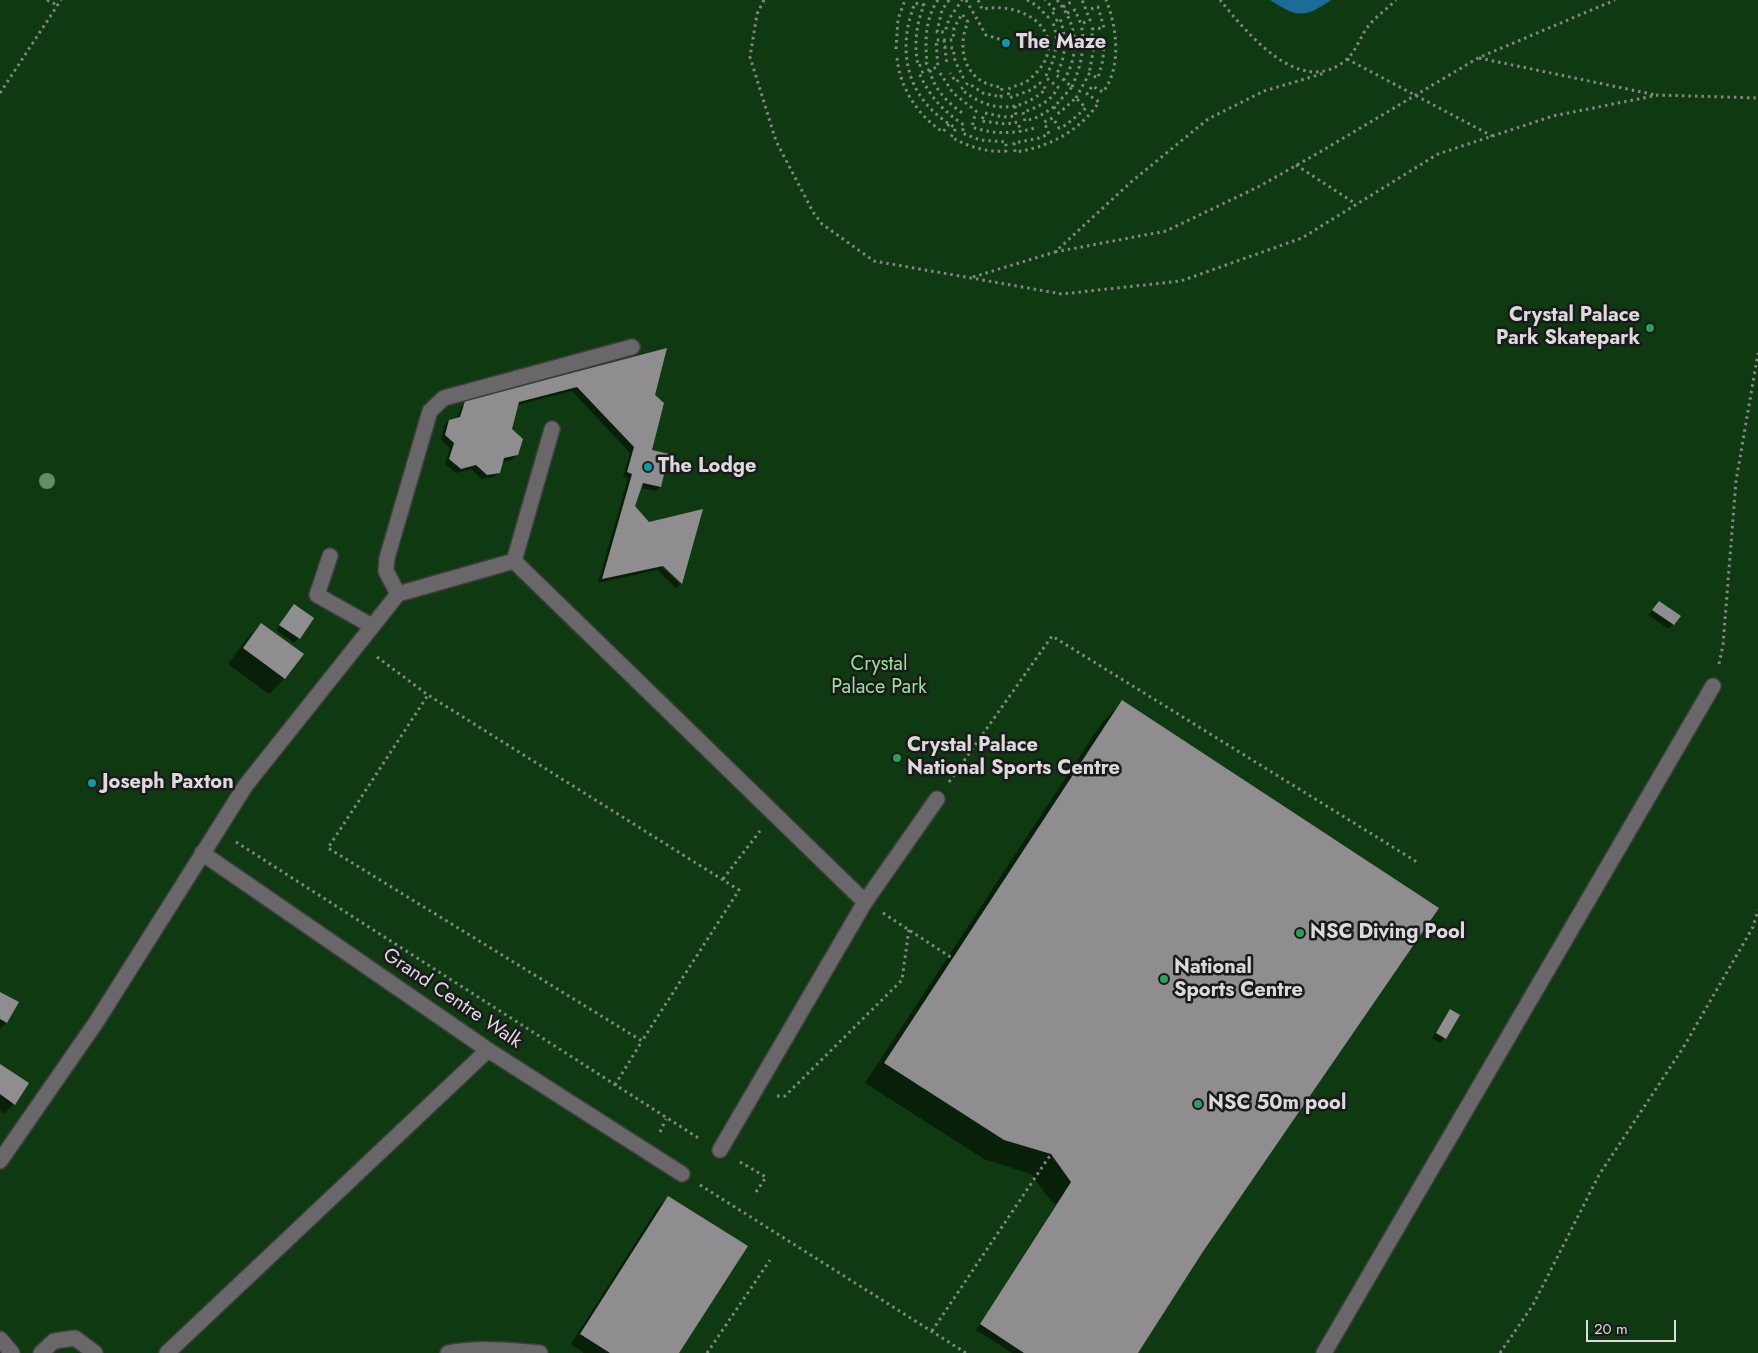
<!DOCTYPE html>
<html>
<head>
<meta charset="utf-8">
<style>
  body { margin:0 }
  #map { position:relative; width:1758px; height:1353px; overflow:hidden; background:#242224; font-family:Jost,sans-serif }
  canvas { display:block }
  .scale { position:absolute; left:1586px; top:1320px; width:90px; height:22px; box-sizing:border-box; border:2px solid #dcdbdc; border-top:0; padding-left:6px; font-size:15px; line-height:18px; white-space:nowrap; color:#dcdbdc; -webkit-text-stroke:4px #1b191b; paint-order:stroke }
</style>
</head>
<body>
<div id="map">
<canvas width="1758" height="1353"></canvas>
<div class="scale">20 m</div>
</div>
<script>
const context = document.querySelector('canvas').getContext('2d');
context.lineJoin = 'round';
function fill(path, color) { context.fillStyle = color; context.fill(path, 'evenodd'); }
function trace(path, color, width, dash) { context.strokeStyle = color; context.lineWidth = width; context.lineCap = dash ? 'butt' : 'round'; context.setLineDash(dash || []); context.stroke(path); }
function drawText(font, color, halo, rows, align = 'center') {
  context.font = font + ' Jost,sans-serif'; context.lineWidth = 5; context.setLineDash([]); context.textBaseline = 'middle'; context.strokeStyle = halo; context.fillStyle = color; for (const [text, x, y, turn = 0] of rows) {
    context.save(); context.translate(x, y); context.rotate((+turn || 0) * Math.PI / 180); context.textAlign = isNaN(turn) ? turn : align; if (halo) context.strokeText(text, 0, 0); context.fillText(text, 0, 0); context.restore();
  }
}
fill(new Path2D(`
  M0 0H1758V1353H0Z`), '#0f3a11');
fill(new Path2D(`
  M1270 0H1331C1304 19 1296 17 1270 0Z`), '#1c6c97');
fill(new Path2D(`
  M666 350 654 395 651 451 660 487 656 491 640 488 633 506 648 524 701 510 681 584 676 588 657 570 598 583 628 478 623 477 630 453 572 391 517 405 510 429 517 455 512 460 501 462 498 473 494 477 482 479 471 469 456 473 445 464 450 448 441 440 444 426 449 421 457 419 461 407 466 402ZM659 561 680 581V584L657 562Z
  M1659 603 1673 624 1669 629 1648 615Z
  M294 606 299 638 294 643 276 630Z
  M261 624 284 679 269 694 228 664 246 640Z
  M1123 702 1201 1253 1136 1353H1012L976 1330 1056 1204 1051 1201 1031 1174 984 1159 865 1083 1103 721Z
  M0 993 17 1003 6 1023 0 1029Z
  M1450 1011 1445 1038 1440 1043 1432 1038Z
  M0 1065 14 1104 4 1114 0 1111Z
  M668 1197 678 1353H584L571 1344 658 1207Z`), '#0007');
fill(new Path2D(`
  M667 348 655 395 664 403 652 450 669 454 661 487 643 483 635 506 649 522 703 509 682 584 663 566 602 579 632 474 627 472 634 447 577 387 519 402 512 429 523 439 518 455 504 458 500 473 487 475 476 465 461 469 449 459 454 443 445 435 449 420 460 417 465 401Z
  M1659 601 1681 616 1674 625 1652 610Z
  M294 604 314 618 300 639 279 625Z
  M261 623 304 654 285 679 243 648Z
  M1122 700 1439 908 1202 1253 1138 1353H1024L980 1324 1071 1182 1051 1154 1004 1140 884 1063Z
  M0 992 19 1002 7 1023 0 1019Z
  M1450 1009 1460 1015 1446 1039 1436 1033Z
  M0 1064 29 1083 15 1105 0 1094Z
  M668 1196 748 1246 679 1353H610L580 1334Z`), '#908d90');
const minor = new Path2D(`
  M330 556 317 595 372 626
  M514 561 552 429
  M398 594 386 571 387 558 430 411 444 398 632 347
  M202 853 488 1050 682 1174
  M720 1150 865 902 937 799
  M0 1161 97 1021 246 785 398 594 514 561 865 902
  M0 1339 12 1353
  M41 1353 54 1341 75 1338 95 1353
  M167 1353 488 1050
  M448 1353C477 1347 510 1350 540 1353
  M1324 1353 1713 686`);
trace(minor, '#3f3e3f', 18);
trace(new Path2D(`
  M47 0 57 5
  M764 0 757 14 750 57 776 141 813 212 822 224 874 261 1062 294 1181 281 1302 238 1438 154 1553 116 1658 95 1758 98
  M938 0C925 19 925 40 927 63L918 66C914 44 916 25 924 5L915 3C895 53 908 101 956 128L951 137C967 146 987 153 1006 151V142L980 140 962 133 964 125C943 111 930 97 919 73L938 67 936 40H953L954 28 962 14 968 22C955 51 967 85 1002 87L1001 97 983 93 968 83 961 89C989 112 1018 114 1046 89L1040 83 1031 90 1009 98 1008 89C1016 85 1026 84 1032 77 1073 40 1031 0 982 9L978 0
  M949 0 942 10 937 32H945L949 19 962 0
  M966 0 986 35 1002 40
  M1027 0 1036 5 1048 17 1056 11 1045 0
  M1057 0C1078 25 1080 53 1064 80L1072 87 1054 107 1059 113 1076 98 1086 108 1066 125 1059 128 1053 118 1044 122 1049 134 1039 138 1014 143 1015 152C1048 148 1081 130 1099 102L1087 94 1092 86 1103 92C1122 67 1117 27 1106 0
  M1220 0C1247 33 1301 100 1347 59 1357 50 1361 34 1370 24 1378 15 1388 8 1396 0
  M1063 7 1071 2 1069 0
  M1067 13 1075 10 1081 24 1090 20 1082 0
  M944 40 947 65
  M1083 46 1094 47 1089 74
  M944 47 953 48 955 61 963 77 956 82 950 73
  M896 49 898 19 905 0
  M897 58C900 88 918 116 943 132L949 124
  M1479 58 1656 95
  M1347 59 1492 136
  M930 70C933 89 950 105 964 114
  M940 73 953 93 976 111 972 127C995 135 1016 134 1038 127
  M1072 87C1081 65 1086 47 1081 24
  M0 93 61 0
  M1076 98 1089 74 1098 78 1103 60 1104 39 1092 38V29L1104 28 1098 7 1087 10
  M1015 106 1016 116 1004 117 985 113 981 121 1007 124 1018 122 1021 132
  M1054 107 1038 117 1025 121 1023 112C1037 108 1052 101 1058 87L1045 77C1055 62 1060 40 1053 23L1060 18C1066 38 1067 56 1056 75L1064 80
  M1296 165 1356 204
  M1055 252 1166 231 1258 187 1320 152 1478 58 1615 0
  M973 277 1055 252 1131 182 1208 119 1264 91 1325 73
  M377 657 428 695 739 890 642 1041 328 848 428 695
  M1719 664 1723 645 1736 481 1758 353
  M949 782 1052 636 1417 862
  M236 842 700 1139
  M723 879 760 831
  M883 913 952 958
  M615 1085 642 1041
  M777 1096H785L902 980 909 929
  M660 1132 666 1119
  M740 1162 766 1177 756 1192
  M700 1185 966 1353
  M932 1331 1051 1154
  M707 1353 770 1260
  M1500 1353 1533 1305 1599 1175 1683 1048 1753 927 1758 910`), '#868586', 3, [2.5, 4]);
trace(minor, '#6a676a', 15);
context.fillStyle = '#638d63';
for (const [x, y] of [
  [47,481]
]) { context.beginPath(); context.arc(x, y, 8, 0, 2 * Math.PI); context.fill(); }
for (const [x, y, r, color] of [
  [1006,43,5,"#0f9aa8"],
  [1650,328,5,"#2e9e5b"],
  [648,467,5,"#0f9aa8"],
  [897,758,5,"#2e9e5b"],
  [92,783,5,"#0f9aa8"],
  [1300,933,5,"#2e9e5b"],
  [1164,979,5,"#2e9e5b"],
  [1198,1104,5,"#2e9e5b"]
]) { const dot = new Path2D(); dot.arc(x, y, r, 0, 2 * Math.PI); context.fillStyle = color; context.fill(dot); trace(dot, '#1b191b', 2); }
drawText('bold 20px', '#dcdbdc', '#1b191b', [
  ["The Maze",1016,43],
  ["Crystal Palace",1640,316,"right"],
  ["Park Skatepark",1640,339,"right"],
  ["The Lodge",658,467],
  ["Crystal Palace",907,746],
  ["National Sports Centre",907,769],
  ["Joseph Paxton",102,783],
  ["NSC Diving Pool",1310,933],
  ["National",1174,968],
  ["Sports Centre",1174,991],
  ["NSC 50m pool",1208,1104]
], 'left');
drawText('20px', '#97e496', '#1b191b', [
  ["Crystal",879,665],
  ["Palace Park",879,688]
]);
drawText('20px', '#dcdbdc', '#1b191b', [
  ["Grand Centre Walk",452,999,34]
]);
</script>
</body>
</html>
